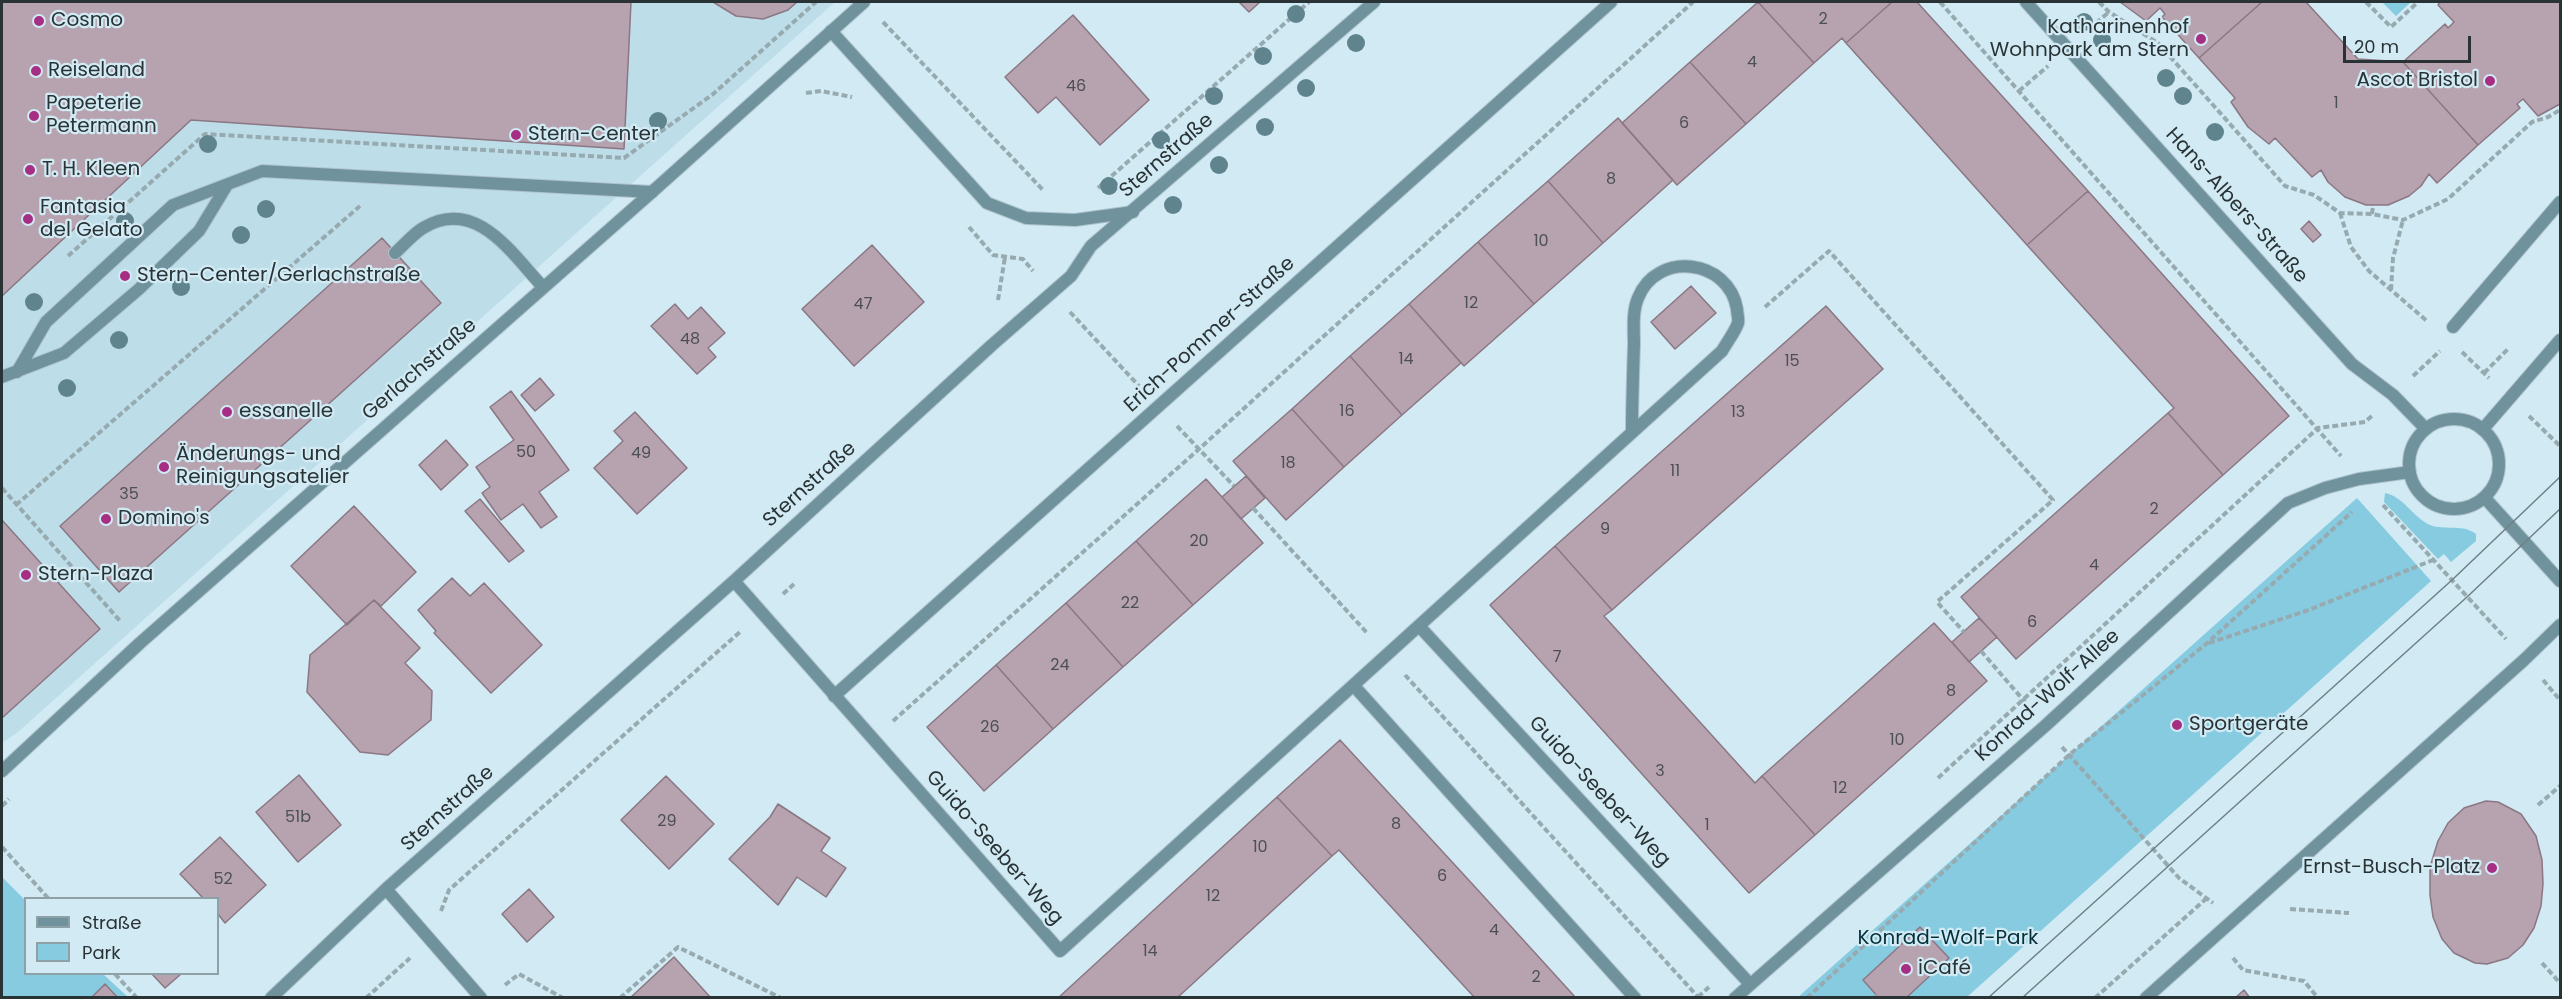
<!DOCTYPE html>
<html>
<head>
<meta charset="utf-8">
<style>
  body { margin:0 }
  #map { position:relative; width:2562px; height:999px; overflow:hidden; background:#d1eaf3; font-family:Poppins,sans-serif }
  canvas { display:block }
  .frame { position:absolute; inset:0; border:3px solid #293336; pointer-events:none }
  .legend { position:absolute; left:24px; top:897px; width:195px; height:78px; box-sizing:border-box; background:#d1eaf3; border:2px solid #8ea1a7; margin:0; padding:8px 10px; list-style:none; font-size:18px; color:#293336 }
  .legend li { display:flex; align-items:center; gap:12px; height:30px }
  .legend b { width:30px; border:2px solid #8ea1a7 }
  .scale { position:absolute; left:2343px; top:36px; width:128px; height:27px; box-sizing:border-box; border:3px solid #293336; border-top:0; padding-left:8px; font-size:18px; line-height:21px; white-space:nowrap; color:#293336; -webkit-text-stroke:4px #d1eaf3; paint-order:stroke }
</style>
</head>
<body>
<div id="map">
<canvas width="2562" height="999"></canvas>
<div class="frame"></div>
<ul class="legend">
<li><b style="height:8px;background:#70929d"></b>Straße</li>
<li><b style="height:16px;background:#87cbe0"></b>Park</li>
</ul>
<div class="scale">20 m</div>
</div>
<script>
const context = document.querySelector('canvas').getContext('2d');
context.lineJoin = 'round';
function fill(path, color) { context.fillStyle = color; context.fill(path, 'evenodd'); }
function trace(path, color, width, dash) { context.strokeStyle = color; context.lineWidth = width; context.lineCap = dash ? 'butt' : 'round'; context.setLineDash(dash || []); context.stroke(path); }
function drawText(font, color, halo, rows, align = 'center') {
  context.font = font + ' Poppins,sans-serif'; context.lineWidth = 4.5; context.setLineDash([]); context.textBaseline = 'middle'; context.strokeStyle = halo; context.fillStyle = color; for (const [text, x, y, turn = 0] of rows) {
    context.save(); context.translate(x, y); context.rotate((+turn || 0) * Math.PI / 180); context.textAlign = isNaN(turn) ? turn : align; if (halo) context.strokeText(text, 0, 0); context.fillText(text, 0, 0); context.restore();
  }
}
fill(new Path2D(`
  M2 2H835L18 732 2 743Z`), '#bddee9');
fill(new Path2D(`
  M2382 2H2411L2396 16Z
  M2385 493C2405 497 2414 520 2433 526 2448 530 2463 524 2476 534V541L2451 562 2444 554 2438 559 2384 502Z
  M2357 498 2431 581 1967 997 1797 998Z
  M2 877 25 900 26 974H103L128 997H2Z`), '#87cbe0');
const building = new Path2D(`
  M2 2H631L624 149 191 120 2 296Z
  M713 2H712H797L788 10 763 19 736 16Z
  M1239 2H1260L1249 12Z
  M1758 2H1892L1846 43 1842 38 1814 63Z
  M1758 2 1814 63 1746 124 1690 62Z
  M1892 2H1917L2088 191 2027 245 1846 43Z
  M2120 2H2262L2199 58 2162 17 2165 14 2160 8 2146 21Z
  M2262 2H2306L2358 59 2403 62 2478 145 2437 183 2429 174 2421 186 2409 196 2388 205H2366L2345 197 2328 182 2321 170 2312 177 2275 138 2269 144 2248 127 2231 102 2235 98 2199 58Z
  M2440 2H2560V104L2538 116 2523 99 2517 104 2520 108 2478 145 2403 62 2445 24 2448 28 2454 22 2438 5Z
  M1073 15 1149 100 1100 145 1056 97 1038 113 1005 77Z
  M1690 62 1746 124 1677 185 1622 123Z
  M1618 118 1673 180 1603 243 1548 181Z
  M1548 181 1603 243 1534 304 1478 242Z
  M2088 191 2289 416 2223 475 2168 413 2174 408 2027 245Z
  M2309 221 2321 235 2313 242 2301 229Z
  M382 238 441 303 119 592 60 526Z
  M1478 242 1534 304 1464 366 1409 304Z
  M872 245 924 302 854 366 802 309Z
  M1691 286 1716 313 1675 349 1651 322Z
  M675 304 688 319 701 307 725 333 708 348 716 357 697 374 651 326Z
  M1409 304 1461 363 1402 415 1350 356Z
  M1826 306 1883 369 1612 610 1555 546Z
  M1350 356 1402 415 1344 467 1292 409Z
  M540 378 554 395 535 411 521 395Z
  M511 391 569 470 539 492 557 517 541 528 523 504 501 520 482 493 490 487 476 467 514 440 490 407Z
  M1292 409 1344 467 1286 520 1233 461Z
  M635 412 687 468 637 514 594 468 623 441 614 431Z
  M2168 413 2223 475 2016 659 1961 597Z
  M446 440 468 465 441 490 419 465Z
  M1246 476 1265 498 1241 519 1222 497Z
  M1206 479 1263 543 1193 605 1136 541Z
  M480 499 524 551 509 562 465 511Z
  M354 506 416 572 381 606 374 600 347 625 291 566Z
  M2 520 100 629 2 718Z
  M1136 541 1193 605 1123 667 1066 603Z
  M1555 546 1612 610 1604 616 1755 783 1762 776 1815 835 1749 893 1490 605Z
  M452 578 470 596 484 583 542 645 491 693 434 633 436 631 418 610Z
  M374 600 420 648 405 663 432 691 431 720 388 755 360 752 307 692 310 655Z
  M1066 603 1123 667 1053 729 996 665Z
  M1979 618 1997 637 1969 662 1952 642Z
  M1934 623 1987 681 1815 835 1762 776Z
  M996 665 1053 729 984 791 927 727Z
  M1340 740 1476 888 1576 998H1475L1339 850 1332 856 1277 797Z
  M299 775 341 825 298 862 256 812Z
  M666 776 714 824 669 869 621 820Z
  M1277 797 1332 856 1177 998H1058Z
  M2486 801 2498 802 2521 814 2536 836 2542 860 2543 884 2541 906 2534 928 2523 945 2508 958 2487 964 2475 963 2454 953 2442 939 2433 917 2430 895V867L2438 841 2448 823 2464 808Z
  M778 804 830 838 821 851 846 868 826 897 797 877 778 905 729 859 770 817Z
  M220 837 266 885 225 923 218 914V898H203L180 874Z
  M529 889 554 917 527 942 502 914Z
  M1920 927 1949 958 1906 998H1879L1863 980Z
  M674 957 711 998H630Z
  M152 974H181L165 988Z
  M105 984 118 998H91Z
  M2244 990 2250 998H2235Z`);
fill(building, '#b7a3af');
trace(building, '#8b7783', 1.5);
const service = new Path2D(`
  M831 31 987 203 1026 218 1075 220 1133 212
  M395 253C404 245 413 234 423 228 476 196 512 254 543 287
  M2453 327 2560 202
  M17 372 46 322 173 205 262 171 652 192
  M2 377 64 353 139 289 199 231 227 185
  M834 696 1611 2`);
const minor = new Path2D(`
  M2026 2 2352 364 2393 395 2426 429
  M2409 464a45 45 0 1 1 90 0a45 45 0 1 1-90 0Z
  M2485 498 2560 581
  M734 581 1060 951 1722 351C1727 342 1735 332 1738 323 1739 319 1737 313 1737 309 1729 259 1657 250 1638 298 1632 312 1634 330 1634 344 1633 374 1632 403 1632 432
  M1419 626 1750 984
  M1354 686 1635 998
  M2 771 140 643 652 192 864 2
  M386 889 481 998
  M271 998 386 889 734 581 992 345 1071 276 1091 246 1374 2
  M1735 998 2045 726 2288 503 2325 488 2359 479 2410 472
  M2146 998 2524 660 2560 625`);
const tertiary = new Path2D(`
  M2483 429 2560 340`);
trace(service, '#afc5cd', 14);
trace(minor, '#afc5cd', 14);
trace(tertiary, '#afc5cd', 14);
trace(new Path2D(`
  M1940 2 2341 456
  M2099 2 2109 12 2158 43 2285 186 2314 195 2340 213 2372 214 2403 220 2448 199 2532 122 2548 117 2560 110
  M2366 2 2391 27 2418 2
  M883 22 1043 190
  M2089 29 2109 12
  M2019 91 2048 66
  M806 93 821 91 852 97
  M1098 188 1309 2
  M2340 213 2351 247 2369 271 2427 321
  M2372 214 2373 206
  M969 227 993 255 1023 259 1033 271
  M68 256 205 134 624 158 712 95 816 2
  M2391 290 2393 258 2403 220
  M998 300 1005 257
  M1765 307 1829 251 2053 500 1937 602 1964 632
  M1070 312 1139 386
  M2462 352 2489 378
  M2484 373 2509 348
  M2413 376 2440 351
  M2529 416 2560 446
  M1177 426 1234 486
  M2 488 121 622
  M16 505 360 206
  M2383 505 2506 639
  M1253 508 1368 634
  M783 594 794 584
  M2209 643 2306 611 2433 560
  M1981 651 2025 702
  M1405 675 1699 998
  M2543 680 2560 700
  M893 721 1199 449 1693 2
  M2062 747 2179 878 2213 903
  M1938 778 2318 428 2365 422 2373 415
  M2538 805 2560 786
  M2 806 9 799
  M2 847 48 898
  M2290 909 2349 913
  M441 911 449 890 741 631
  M2233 958 2243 970 2304 981 2318 998
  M2542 963 2560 983
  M115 974 137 998
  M505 985 519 974 563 998
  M1698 997 1709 987
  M366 998 410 958
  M620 998 678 947 781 998
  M1807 998 2069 755 2206 644 2352 512
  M1874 998 1877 995
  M2095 998 2207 898`), '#96aab0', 4, [6, 3]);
trace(service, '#70929d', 12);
trace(minor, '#70929d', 12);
trace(tertiary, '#70929d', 12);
trace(new Path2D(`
  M1988 998 2452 580 2560 477
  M2022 998 2467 597 2560 509`), '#6f8085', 1.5);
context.fillStyle = '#60848e';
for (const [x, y] of [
  [1296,14],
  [2084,22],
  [2102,40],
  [1356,43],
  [1263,56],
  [2166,78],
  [1306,88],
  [1214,96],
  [2183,96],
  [658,121],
  [1265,127],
  [2215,132],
  [1161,140],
  [208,144],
  [1219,165],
  [1109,186],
  [1173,205],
  [266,209],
  [125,221],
  [241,235],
  [181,287],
  [34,302],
  [119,340],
  [67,388]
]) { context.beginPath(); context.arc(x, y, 9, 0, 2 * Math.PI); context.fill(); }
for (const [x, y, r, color] of [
  [39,21,6,"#a62e83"],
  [2201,39,6,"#a62e83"],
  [36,71,6,"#a62e83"],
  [2490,81,6,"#a62e83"],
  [34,116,6,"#a62e83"],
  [516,135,6,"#a62e83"],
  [30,170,6,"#a62e83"],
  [28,219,6,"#a62e83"],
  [125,276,6,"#a62e83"],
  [227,412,6,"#a62e83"],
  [164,467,6,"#a62e83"],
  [106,519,6,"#a62e83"],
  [26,575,6,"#a62e83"],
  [2177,725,6,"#a62e83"],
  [2492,868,6,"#a62e83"],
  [1906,969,6,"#a62e83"]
]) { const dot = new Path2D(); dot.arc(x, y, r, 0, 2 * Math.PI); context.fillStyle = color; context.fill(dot); trace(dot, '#d1eaf3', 2); }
drawText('16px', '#4c4f54', null, [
  ["2",1823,20],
  ["4",1752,63],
  ["46",1076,87],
  ["1",2336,104],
  ["6",1684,124],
  ["8",1611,180],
  ["10",1541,242],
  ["12",1471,304],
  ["47",863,305],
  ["48",690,340],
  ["14",1406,360],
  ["15",1792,362],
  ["16",1347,412],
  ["13",1738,413],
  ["50",526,453],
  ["49",641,454],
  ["18",1288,464],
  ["11",1675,472],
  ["35",129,495],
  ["2",2154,510],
  ["9",1605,530],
  ["20",1199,542],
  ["4",2094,566],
  ["22",1130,604],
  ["6",2032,623],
  ["7",1557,658],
  ["24",1060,666],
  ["8",1951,692],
  ["26",990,728],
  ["10",1897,741],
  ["3",1660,772],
  ["12",1840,789],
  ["51b",298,818],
  ["29",667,822],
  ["8",1396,825],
  ["1",1707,826],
  ["10",1260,848],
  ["6",1442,877],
  ["52",223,880],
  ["12",1213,897],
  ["4",1494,931],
  ["14",1150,952],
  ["2",1536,978]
]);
drawText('20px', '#293336', '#d1eaf3', [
  ["Cosmo",51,21],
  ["Katharinenhof",2189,28,"right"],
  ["Wohnpark am Stern",2189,51,"right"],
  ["Reiseland",48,71],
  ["Ascot Bristol",2478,81,"right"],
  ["Papeterie",46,104],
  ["Petermann",46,127],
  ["Stern-Center",528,135],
  ["T. H. Kleen",42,170],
  ["Fantasia",40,208],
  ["del Gelato",40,231],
  ["Stern-Center/Gerlachstraße",137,276],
  ["essanelle",239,412],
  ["Änderungs- und",176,455],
  ["Reinigungsatelier",176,478],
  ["Domino's",118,519],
  ["Stern-Plaza",38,575],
  ["Sportgeräte",2189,725],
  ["Ernst-Busch-Platz",2480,868,"right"],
  ["iCafé",1918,969]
], 'left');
drawText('20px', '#293336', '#d1eaf3', [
  ["Sternstraße",1167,156,-41],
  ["Hans-Albers-Straße",2236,206,48],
  ["Erich-Pommer-Straße",1210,335,-42],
  ["Gerlachstraße",420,370,-41],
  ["Sternstraße",810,485,-42],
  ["Konrad-Wolf-Allee",2048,696,-42],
  ["Guido-Seeber-Weg",1599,792,47],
  ["Sternstraße",448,809,-42],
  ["Guido-Seeber-Weg",994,848,49]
]);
drawText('20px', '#04303b', '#d1eaf3', [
  ["Konrad-Wolf-Park",1948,939]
]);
</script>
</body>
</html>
